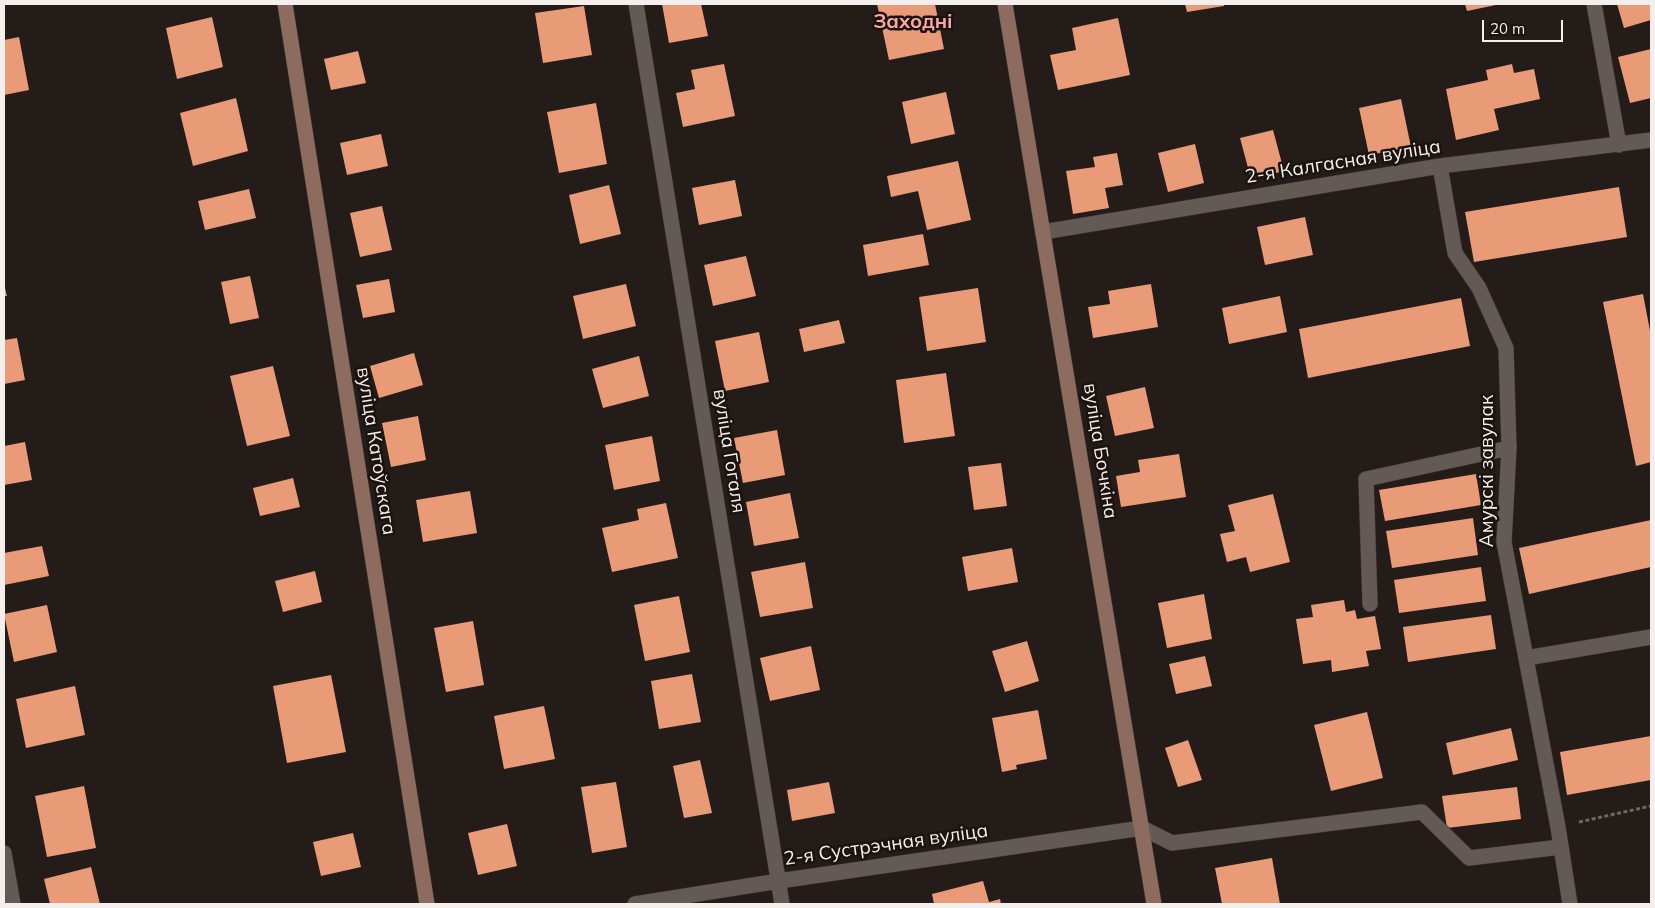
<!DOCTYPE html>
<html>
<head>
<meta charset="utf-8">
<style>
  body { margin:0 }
  #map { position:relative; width:1655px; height:908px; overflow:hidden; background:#241c19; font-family:Mulish,sans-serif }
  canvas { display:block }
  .frame { position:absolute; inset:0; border:5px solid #f4efec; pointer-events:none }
  .scale { position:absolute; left:1482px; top:20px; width:81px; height:22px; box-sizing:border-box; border:2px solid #f4efec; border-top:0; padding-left:6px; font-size:15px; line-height:18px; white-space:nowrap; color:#f4efec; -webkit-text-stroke:4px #1b1310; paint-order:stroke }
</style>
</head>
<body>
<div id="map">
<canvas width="1655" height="908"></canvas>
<div class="frame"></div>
<div class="scale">20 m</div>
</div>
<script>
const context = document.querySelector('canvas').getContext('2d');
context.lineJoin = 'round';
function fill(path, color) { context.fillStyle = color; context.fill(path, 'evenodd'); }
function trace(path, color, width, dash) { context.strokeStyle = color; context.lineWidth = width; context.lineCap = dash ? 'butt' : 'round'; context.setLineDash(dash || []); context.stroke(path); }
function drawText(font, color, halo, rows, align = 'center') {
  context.font = font + ' Mulish,sans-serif'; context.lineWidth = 5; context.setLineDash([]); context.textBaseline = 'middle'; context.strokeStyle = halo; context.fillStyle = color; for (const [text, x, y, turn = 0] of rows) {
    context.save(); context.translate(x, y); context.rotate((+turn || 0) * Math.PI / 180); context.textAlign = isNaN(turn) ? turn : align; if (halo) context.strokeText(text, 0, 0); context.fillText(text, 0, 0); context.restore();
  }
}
fill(new Path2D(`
  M662 4H701L708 36 669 43Z
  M877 4H935L944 49 889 60Z
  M1185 4H1224V6L1187 12Z
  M1465 4H1496V5L1467 11Z
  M1617 4H1651V20L1624 28Z
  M584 6 592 55 543 63 535 13Z
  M212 17 223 67 177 79 166 28Z
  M1118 18 1130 75 1058 90 1050 55 1076 50 1072 28Z
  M19 37 29 90 4 95V40Z
  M1651 49V98L1630 103 1618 57Z
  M358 51 366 83 331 90 324 59Z
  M724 64 735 116 683 127 676 93 695 89 691 70Z
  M1512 64 1514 73 1534 69 1540 99 1494 109 1499 130 1456 140 1446 89 1488 80 1486 70Z
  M946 92 955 134 911 144 902 102Z
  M236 98 248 151 193 166 180 113Z
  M1401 99 1411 147 1369 155 1359 108Z
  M596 103 607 164 559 173 547 112Z
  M1273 130 1284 171 1251 179 1240 138Z
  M381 134 388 166 347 175 340 143Z
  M1195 144 1204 183 1168 192 1158 153Z
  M1117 153 1123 185 1105 188 1109 208 1073 214 1066 171 1095 167 1093 157Z
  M958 161 971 220 927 230 918 191 891 197 887 176Z
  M735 180 742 216 699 225 692 188Z
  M609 185 621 234 580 244 569 195Z
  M1619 187 1627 237 1474 262 1465 212Z
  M249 189 256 218 205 230 198 201Z
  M382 206 392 250 360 257 350 213Z
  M1305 217 1313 255 1265 265 1257 227Z
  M923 234 929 265 868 276 863 245Z
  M746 256 756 296 713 306 704 265Z
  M250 276 259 318 230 324 221 282Z
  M389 279 395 312 363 318 356 285Z
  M4 284 7 296H4Z
  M626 284 636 326 583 339 573 296Z
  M1151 284 1158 327 1093 338 1088 307 1110 304 1108 291Z
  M978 288 986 342 927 351 919 297Z
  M1643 294 1651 336V462L1636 466 1603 302Z
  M1280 296 1287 332 1229 344 1222 308Z
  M1461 298 1470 346 1308 378 1299 329Z
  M839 320 845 343 804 352 799 329Z
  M759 332 769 382 725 391 715 341Z
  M17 338 25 380 4 384V340Z
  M414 353 423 385 379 398 370 366Z
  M639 356 649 396 603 408 592 369Z
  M273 366 290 436 247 446 230 376Z
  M946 373 955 436 904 443 896 380Z
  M1145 387 1154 428 1115 436 1106 396Z
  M418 416 426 460 391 467 382 423Z
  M777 430 785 475 743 483 734 438Z
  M652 436 660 481 614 490 605 445Z
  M25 442 32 480 4 485V446Z
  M1179 454 1186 497 1121 507 1116 476 1140 472 1138 460Z
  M1001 463 1007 506 974 510 968 467Z
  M1476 474 1481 505 1385 521 1379 490Z
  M293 478 300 507 260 516 253 488Z
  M470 491 477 533 423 542 416 500Z
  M790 493 799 538 754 546 746 502Z
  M1273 494 1290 562 1250 572 1246 557 1227 562 1220 534 1235 531 1228 505Z
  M666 503 678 558 612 572 602 528 639 520 637 509Z
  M1473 518 1478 555 1392 568 1386 531Z
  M1651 520V567L1529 594 1519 548Z
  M42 546 49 576 4 585V553Z
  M1012 548 1018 582 968 591 962 557Z
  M805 562 813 608 760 617 751 572Z
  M1481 567 1486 601 1399 613 1394 580Z
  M315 571 322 602 283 612 275 581Z
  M1204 594 1212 639 1167 648 1158 603Z
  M679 596 690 652 645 661 634 605Z
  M1344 600 1346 612 1355 610 1357 619 1375 616 1381 649 1366 651 1369 666 1332 672 1331 660 1303 664 1296 619 1313 617 1311 605Z
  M47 605 57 652 14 662 4 614Z
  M1491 615 1496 649 1408 662 1403 627Z
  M473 621 484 685 446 692 434 628Z
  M1027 641 1039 681 1005 692 992 651Z
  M811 646 820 690 770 701 760 658Z
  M1205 656 1212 686 1176 694 1169 664Z
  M692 674 701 722 659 729 651 681Z
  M331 675 346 752 287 763 273 686Z
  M75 686 85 735 26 748 16 699Z
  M544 706 555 759 504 769 494 716Z
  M1038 710 1047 759 1016 765 1017 769 1002 772 992 718Z
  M1367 712 1383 778 1331 791 1314 725Z
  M1511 728 1518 760 1453 775 1446 743Z
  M1651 736V780L1567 795 1560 752Z
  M1188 740 1202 780 1178 787 1165 748Z
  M700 760 712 813 684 818 673 766Z
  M616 782 627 847 592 853 581 787Z
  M829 782 835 813 792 821 787 790Z
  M84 786 96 848 47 857 35 796Z
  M1517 787 1521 819 1447 828 1442 796Z
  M507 824 517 866 478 875 468 833Z
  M353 833 361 867 321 876 313 842Z
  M1272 858 1280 904H1222L1215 868Z
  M91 867 100 904H50L44 879Z
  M983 881 989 902 1000 899 1001 904H934L932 894Z`), '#e99b78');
const lane = new Path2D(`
  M1370 604 1366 479 1509 448
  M1526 658 1651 637
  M1142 828 1172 843 1422 812 1469 858 1561 847`);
const street = new Path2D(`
  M636 4 782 904
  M1594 4 1619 145
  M1440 166 1455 253 1479 288 1506 348 1509 448 1504 542 1558 827 1570 904
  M1043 232 1440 166 1651 140
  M4 853 13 904
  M635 904 779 881 1142 828`);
const secondary = new Path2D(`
  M285 4 427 904
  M1005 4 1154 904`);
trace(lane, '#403a38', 16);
trace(street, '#403a38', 16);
trace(secondary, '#403a38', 16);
trace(new Path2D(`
  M1579 822 1651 806`), '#6d6663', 3, [4, 2.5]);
trace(lane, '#635955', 15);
trace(street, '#635955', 15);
trace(secondary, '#8d6b5f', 15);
drawText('19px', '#f4efec', '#1b1310', [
  ["2-я Калгасная вуліца",1343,162,-9],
  ["вуліца Катоўскага",376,451,81],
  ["вуліца Гогаля",729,451,81],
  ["вуліца Бочкіна",1100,451,81],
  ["Амурскі завулак",1487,471,-90],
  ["2-я Сустрэчная вуліца",886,845,-8]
]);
drawText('bold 20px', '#fba7a6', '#1b1310', [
  ["Заходні",913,22]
]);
</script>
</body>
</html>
